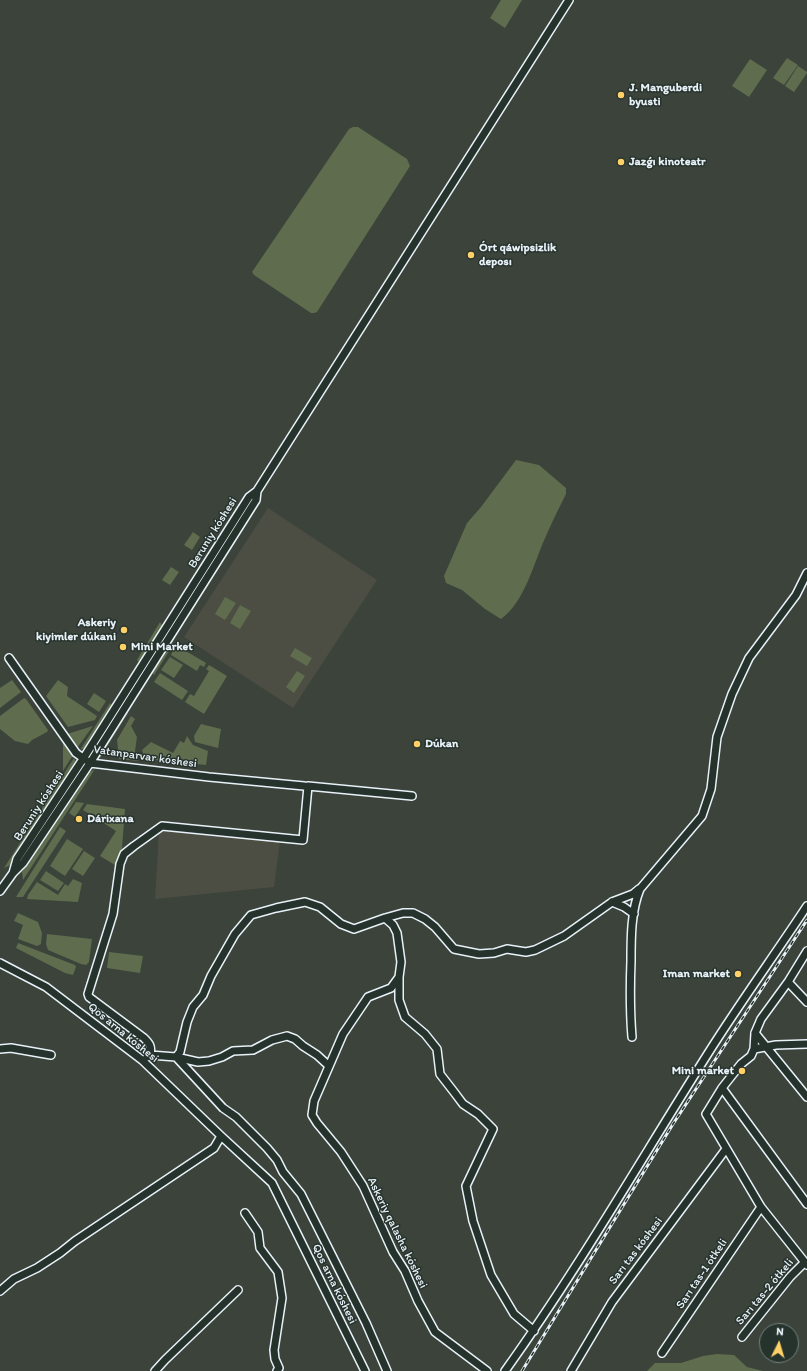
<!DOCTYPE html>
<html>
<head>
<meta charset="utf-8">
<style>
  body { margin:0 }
  #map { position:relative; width:807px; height:1371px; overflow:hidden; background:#3c433a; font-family:Itim,sans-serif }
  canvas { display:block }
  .north { position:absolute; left:759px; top:1323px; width:40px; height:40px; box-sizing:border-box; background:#26332d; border:1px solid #747f7e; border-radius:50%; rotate:5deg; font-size:11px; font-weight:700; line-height:16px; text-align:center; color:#e8f1f8 }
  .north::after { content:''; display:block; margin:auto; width:14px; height:18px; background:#ffd166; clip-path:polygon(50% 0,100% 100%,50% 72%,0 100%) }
</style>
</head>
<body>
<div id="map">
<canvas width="807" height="1371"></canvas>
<div class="north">N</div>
</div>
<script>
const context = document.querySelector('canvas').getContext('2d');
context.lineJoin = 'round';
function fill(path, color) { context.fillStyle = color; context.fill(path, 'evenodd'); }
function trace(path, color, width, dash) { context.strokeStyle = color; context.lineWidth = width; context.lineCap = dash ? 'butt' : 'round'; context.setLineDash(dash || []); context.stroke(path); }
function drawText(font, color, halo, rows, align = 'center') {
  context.font = font + ' Itim,sans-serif'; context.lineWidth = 3; context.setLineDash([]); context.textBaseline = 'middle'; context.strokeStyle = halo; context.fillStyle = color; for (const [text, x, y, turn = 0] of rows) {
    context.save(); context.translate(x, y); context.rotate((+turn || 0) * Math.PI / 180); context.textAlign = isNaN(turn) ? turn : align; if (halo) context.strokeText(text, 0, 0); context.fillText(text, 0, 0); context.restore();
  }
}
fill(new Path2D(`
  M268 508 377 580 293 708 184 637Z
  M159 830 280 841 274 887 155 899Z`), '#4c4e43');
fill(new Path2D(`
  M501 0H522L505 28 490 18Z
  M787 58 798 65 784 85 773 78Z
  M750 59 767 70 749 97 732 86Z
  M798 66 807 72V73L794 92 785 86Z
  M353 127H358L407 159 410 166 317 312 314 313H311L254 275 252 272 349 129Z
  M516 460 539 465 566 488V494C559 508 552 522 546 536 534 562 525 602 501 619L485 609 462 590 446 583 444 576 467 523 481 507Z
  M193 532 200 537 192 550 184 545Z
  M171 567 179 572 170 585 162 580Z
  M225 597 236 603 225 620 215 614Z
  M240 605 251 611 240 629 230 623Z
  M160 622 163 627 141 664 137 660Z
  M170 642 173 645 154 675 151 672Z
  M179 647 206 663 204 667 200 665 197 671 171 655 174 648 177 650Z
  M295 648 312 658 307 666 290 656Z
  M170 657 183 665 174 678 161 670Z
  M209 665 227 676 204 714 185 702 190 694 194 696 209 671 206 669Z
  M297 671 305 676 294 693 286 687Z
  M160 673 188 691 182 700 154 682Z
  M12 680 21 692 0 708V688Z
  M58 680 68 687 67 696 97 716 95 720 68 727 46 696Z
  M94 693 106 701 99 712 87 704Z
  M24 698 26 699 48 730 47 732 32 740 28 744 15 741 0 729V716Z
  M110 703 113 706 87 747 80 750Z
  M125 712 128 713 100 758 99 754Z
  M131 716 135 719 131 726 137 737 135 751 138 761 119 759 117 740Z
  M201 724 221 729 218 748 195 742 194 736Z
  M93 726 77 748 67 734Z
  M187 736 193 745 208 751 206 765 145 759 142 750 151 742 173 753 180 741 184 743Z
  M63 740 73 755 63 771Z
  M74 758 76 762 75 768 11 865 4 868Z
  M95 769 23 880 22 872 87 774Z
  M76 802 84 803 75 817 69 813Z
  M87 804 125 809 121 861 115 865 100 856 116 831 83 810Z
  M60 827 66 831 23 897H16Z
  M67 839 83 849 65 876 50 866Z
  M84 851 95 858 83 876 72 869Z
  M46 871 64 883 58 891 40 880Z
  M73 879 82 883 78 902 27 899 28 895 37 882 58 895 65 884 68 886Z
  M18 913 38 922 42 933 41 944 37 946 18 939 23 925 14 921Z
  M47 934 92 939 89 962 86 965 81 964 48 950 46 944Z
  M18 943 75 965 76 967 73 975 65 973 16 948Z
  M109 952 143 956 140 973 107 968Z
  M717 1354 734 1355 747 1367 763 1371H647L655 1363H681L703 1356Z`), '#5f6c4e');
const minor = new Path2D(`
  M9 658 76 753 90 763 209 777 304 786
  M13 873 17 859 83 759 249 497 257 491 569 0
  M0 891 13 873 23 863 90 763 256 500 257 491
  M612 902 624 907 634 914
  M385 918 403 913H413L425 919 435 927 454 949 479 954 494 953 507 949 526 952 535 950 564 936 612 902 633 894 639 889
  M807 951 788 982 761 1019 755 1033 754 1049 751 1056 741 1064 722 1088 706 1114 761 1207 807 1265
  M0 963 46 987 142 1060 221 1136 272 1183 365 1371
  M399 977V1000L405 1017 425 1034 437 1049 440 1074 454 1092 463 1104 478 1114 493 1129 466 1186 473 1221 491 1275 514 1314 534 1331
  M788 982 807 1002
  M755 1033 807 1097
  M632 1037C630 1012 630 987 631 961 631 937 631 911 640 889L702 816 711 789 717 737 732 694 749 658 796 595 807 573
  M0 1049 11 1048 51 1055
  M754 1049 776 1045 807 1044
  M150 1055C152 1046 149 1043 144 1038L89 997 88 994 113 914 120 864 124 854 134 846 162 826 303 840 308 786 412 796
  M147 1057 150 1055 176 1057 198 1062 209 1061 222 1057 233 1051 253 1050 272 1040 287 1036 295 1039 303 1046 317 1055 329 1066
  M176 1057 180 1052 187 1022 193 1007 203 995 211 976 235 934 251 915 276 908 305 902 320 907 341 924 354 929 385 918 393 925 397 933 401 962 399 977 391 988 368 997 343 1034 314 1101 312 1115 317 1123 341 1152 363 1186 393 1252 405 1271 418 1301 435 1332 487 1371
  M176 1057 223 1108 236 1117 267 1148 277 1160 283 1172 301 1194 366 1323 387 1371
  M722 1088 807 1204
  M245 1213 258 1232 260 1248 278 1272 282 1298 274 1350 275 1359 279 1368 277 1371
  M0 1291 14 1279 37 1268 60 1253 75 1241 214 1148 221 1136
  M742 1337 790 1277 805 1262
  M662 1353 761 1207
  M155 1371 165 1360 238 1290
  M505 1371C578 1269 640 1161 707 1055 739 1004 774 956 807 906
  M571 1371 612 1302 726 1149`);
trace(minor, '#e8f1f8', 10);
trace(minor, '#26332d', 7);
const rail = new Path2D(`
  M522 1371 673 1124 807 920`);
trace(rail, '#e8f1f8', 3);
trace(rail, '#26332d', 1.5, [4.5]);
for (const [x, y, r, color] of [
  [621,95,4,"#ffd166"],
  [621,162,4,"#ffd166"],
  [471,255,4,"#ffd166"],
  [124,630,4,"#ffd166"],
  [123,647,4,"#ffd166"],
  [417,744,4,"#ffd166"],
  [79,819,4,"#ffd166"],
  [738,974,4,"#ffd166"],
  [742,1071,4,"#ffd166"]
]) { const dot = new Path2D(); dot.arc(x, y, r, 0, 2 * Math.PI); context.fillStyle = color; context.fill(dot); trace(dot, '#26332d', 1.5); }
drawText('bold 12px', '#e8f1f8', '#26332d', [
  ["J. Manguberdi",629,88],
  ["byusti",629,102],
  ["Jazǵı kinoteatr",629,162],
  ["Órt qáwipsizlik",479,248],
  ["deposı",479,262],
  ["Askeriy",116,623,"right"],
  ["kiyimler dúkani",116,637,"right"],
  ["Mini Market",131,647],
  ["Dúkan",425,744],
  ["Dárixana",87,819],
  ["Iman market",730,974,"right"],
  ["Mini market",734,1071,"right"]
], 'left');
drawText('12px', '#e8f1f8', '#26332d', [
  ["Beruniy kóshesi",213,533,-58],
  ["Vatanparvar kóshesi",145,757,8],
  ["Beruniy kóshesi",39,806,-57],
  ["Qos arna kóshesi",123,1033,39],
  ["Askeriy qalasha kóshesi",397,1233,64],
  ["Sarı tas kóshesi",636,1251,-53],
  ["Sarı tas-1 ótkeli",702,1274,-56],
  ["Qos arna kóshesi",334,1284,64],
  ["Sarı tas-2 ótkeli",765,1292,-50]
]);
</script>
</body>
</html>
